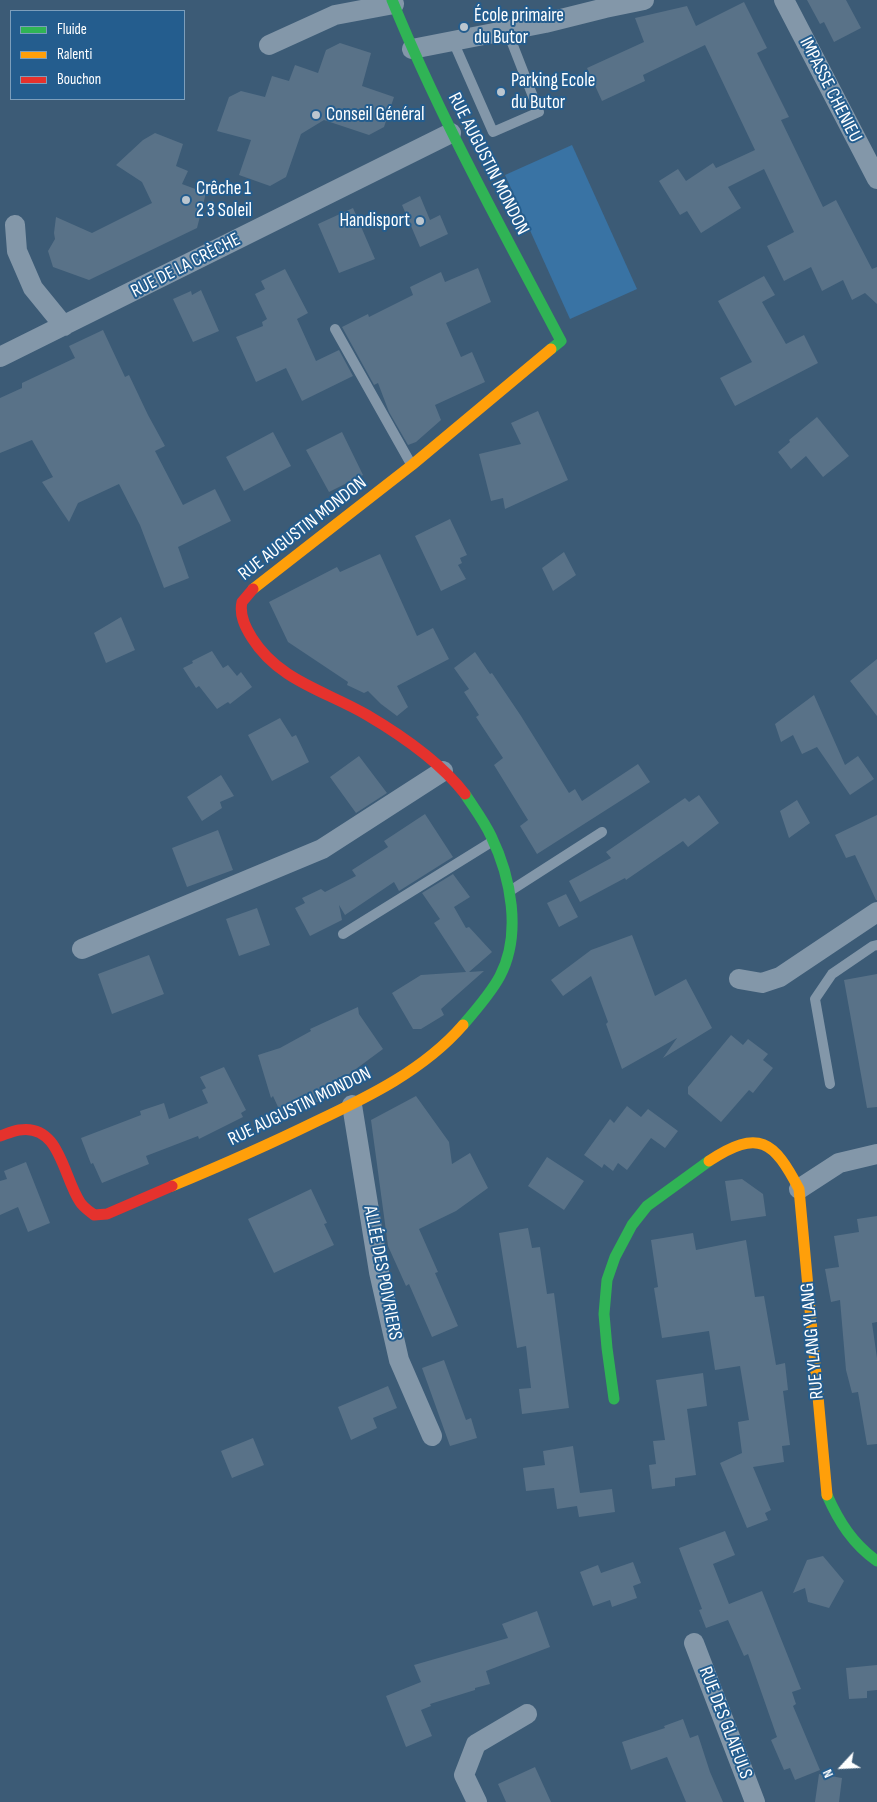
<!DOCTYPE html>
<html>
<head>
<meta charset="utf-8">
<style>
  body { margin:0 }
  #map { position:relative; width:877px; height:1802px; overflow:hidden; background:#3c5b76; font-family:"Sofia Sans Condensed",sans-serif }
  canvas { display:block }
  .legend { position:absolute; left:10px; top:10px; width:175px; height:90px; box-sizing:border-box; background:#245d8e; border:1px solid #7c9ebb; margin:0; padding:6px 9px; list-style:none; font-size:15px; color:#fff }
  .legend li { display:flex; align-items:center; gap:10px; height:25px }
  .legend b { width:25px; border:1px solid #7c9ebb }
  .north { position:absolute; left:817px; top:1742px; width:50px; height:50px; -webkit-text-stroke:4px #245d8e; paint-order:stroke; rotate:245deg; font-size:14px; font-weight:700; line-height:20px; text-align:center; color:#fff }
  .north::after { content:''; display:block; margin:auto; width:18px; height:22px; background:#fff; clip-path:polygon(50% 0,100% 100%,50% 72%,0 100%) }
</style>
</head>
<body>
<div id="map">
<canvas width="877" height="1802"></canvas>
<ul class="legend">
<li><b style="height:6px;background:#30b455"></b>Fluide</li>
<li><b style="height:6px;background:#ff9f0a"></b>Ralenti</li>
<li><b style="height:6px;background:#e5322d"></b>Bouchon</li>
</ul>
<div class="north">N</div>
</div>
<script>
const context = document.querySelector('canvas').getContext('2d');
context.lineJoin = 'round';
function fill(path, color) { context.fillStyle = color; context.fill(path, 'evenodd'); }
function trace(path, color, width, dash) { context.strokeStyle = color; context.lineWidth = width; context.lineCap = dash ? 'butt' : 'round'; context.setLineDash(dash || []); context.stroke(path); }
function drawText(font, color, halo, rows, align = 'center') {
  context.font = font + ' "Sofia Sans Condensed",sans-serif'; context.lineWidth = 4; context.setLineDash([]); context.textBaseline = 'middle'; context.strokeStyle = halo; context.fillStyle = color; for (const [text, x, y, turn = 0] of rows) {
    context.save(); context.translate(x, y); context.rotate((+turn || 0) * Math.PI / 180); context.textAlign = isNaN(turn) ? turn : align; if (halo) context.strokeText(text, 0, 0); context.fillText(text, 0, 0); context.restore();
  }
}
fill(new Path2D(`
  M572 145 637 289 570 319 505 175Z`), '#3973a4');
fill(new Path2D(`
  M807 0H846L861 28 834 42 824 22 820 24Z
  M744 2 767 48 757 53 789 117 781 120 823 207 836 200 872 269 877 267V304L865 293 852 300 843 280 822 291 811 267 784 281 767 246 794 232 764 169 728 187 741 208 701 233 687 211 680 215 659 181 678 169 686 181 713 163 716 168 755 150 705 45 643 75 645 81 602 101 587 68 644 42 635 18 687 6 696 26Z
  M340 43 371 53 362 86 394 97 384 127 369 135 324 120 301 134 286 177 270 186 239 175 251 140 217 131 229 97 241 91 265 97 272 76 289 81 295 65 318 73 326 50Z
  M155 133 183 144 176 166 188 171 182 184 206 193 197 228 89 280 53 267 48 251 55 239 54 233 56 217 92 233 152 203 142 182 116 165 143 140Z
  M420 196 430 220 440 215 448 234 420 247 402 205Z
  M353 208 375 259 339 273 318 224Z
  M478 268 491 302 446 323 461 357 472 352 485 382 435 405 441 420 416 442 408 445 389 412 378 383 374 385 342 327 368 314 369 317 413 295 410 287 441 272 445 282Z
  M285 269 308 313 297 319 316 361 339 350 353 376 302 401 286 368 256 382 236 337 263 326 262 322 267 319 255 294 265 289 261 281Z
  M764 276 775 295 762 302 786 344 804 335 818 363 735 406 720 378 752 362 718 301Z
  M201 290 219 331 193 342 173 299 191 291 192 295Z
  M103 330 125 377 129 375 148 415 165 446 155 451 183 505 215 489 231 521 178 547 189 578 164 588 140 525 119 484 78 503 69 522 42 482 53 477 32 440 0 453V398L22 388V383L75 358 69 346Z
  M538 411 568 480 505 509 503 498 491 501 479 454 521 444 511 423Z
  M817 417 849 456 823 477 806 456 791 469 778 452 790 442 789 440Z
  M273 432 291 466 244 491 226 457Z
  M342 432 363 475 329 492 306 450Z
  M450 519 467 555 460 558 462 563 458 565 466 579 441 591 415 536Z
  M564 552 576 575 553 591 542 568Z
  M380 554 417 636 433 628 449 659 397 686 408 707 397 716 381 704 368 691 364 693 347 685 348 682 288 642 269 602 337 567 340 572Z
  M121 617 135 650 106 663 94 633Z
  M212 651 223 668 228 665 237 676 241 672 252 687 230 704 228 702 217 709 199 686 196 688 183 668 193 663 192 661Z
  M475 652 490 674 492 673 521 716 569 793 575 789 582 801 638 764 650 782 537 854 520 826 528 820 494 765 503 758 476 717 479 715 464 692 469 689 454 668Z
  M877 659V716L850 681Z
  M814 695 845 765 858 756 874 779 850 795 817 747 802 754 793 735 781 742 775 724Z
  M280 718 292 737 296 735 309 762 272 781 248 735Z
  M359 756 387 793 356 813 330 777Z
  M221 775 234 796 220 802 222 808 202 821 187 797Z
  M699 795 719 823 688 847 683 841 626 880 625 878 580 902 569 881 611 858 606 852 685 798 689 802Z
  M797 800 810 823 789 838 780 811Z
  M425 814 453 857 399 891 394 882 345 915 339 905 342 920 310 936 295 908 305 903 302 898 321 889 325 892 356 876 352 870 388 847 384 841Z
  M877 815V900H876L855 855 846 858 835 835Z
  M218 830 233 870 187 887 172 848Z
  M453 874 470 897 454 907 466 928 469 927 492 952 469 972 484 971 441 1009 444 1015 421 1029H413L392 993 421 975 466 972 434 923 440 919 422 893Z
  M566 894 578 917 559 927 547 903Z
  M257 908 270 945 239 956 226 919Z
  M632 935 655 996 686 979 712 1028 663 1058 677 1038 622 1069 606 1024 608 1022 591 976 563 996 551 980 591 950Z
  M149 955 164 994 112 1014 98 974Z
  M877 974V1107L867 1108 844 980Z
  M358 1007 359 1014 383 1049 318 1097 319 1101 283 1118 273 1096 271 1098 258 1055 280 1048 311 1031 310 1029Z
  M731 1035 743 1045 748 1039 768 1054 763 1060 773 1068 753 1093 749 1090 721 1122 688 1094V1087Z
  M224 1067 246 1110 241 1113 243 1117 199 1139 198 1136 146 1156 149 1164 102 1183 93 1163 91 1164 81 1138 141 1115 140 1111 164 1103 169 1119 208 1103 202 1090 206 1088 200 1077Z
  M416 1096 449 1142 452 1164 470 1153 488 1188 456 1211 419 1229 438 1272 435 1273 458 1326 432 1337 409 1284 406 1286 388 1246 371 1120Z
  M627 1106 641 1117 648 1109 678 1131 665 1148 651 1138 627 1170 618 1163 613 1171 604 1164 602 1168 584 1155 610 1119 614 1123Z
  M547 1157 584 1181 564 1210 528 1186Z
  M26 1162 50 1223 28 1232 18 1207 0 1215V1181L7 1179 4 1171Z
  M742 1179 763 1194 766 1216 731 1221 725 1181Z
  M311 1189 327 1223 324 1224 334 1245 274 1273 248 1219Z
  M877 1216V1322L872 1323 877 1358V1444L867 1445 858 1392 852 1393 846 1370 840 1300 831 1302 825 1269 839 1267 834 1236 859 1232 857 1219Z
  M528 1228 532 1248 540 1247 547 1294 554 1293 569 1408 522 1414 519 1389 531 1388 526 1346 517 1348 499 1233Z
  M693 1233 696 1250 746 1240 755 1297 764 1296 776 1365 785 1363 788 1390 783 1391 790 1445 782 1446 784 1462 753 1467 771 1510 765 1513 768 1520 747 1528 720 1463 742 1453 738 1422 749 1420 740 1366 715 1370 709 1331 662 1338 654 1288 658 1287 651 1240Z
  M444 1360 466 1420 471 1418 477 1438 450 1446 422 1368Z
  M703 1373 707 1406 687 1409 696 1475 675 1478V1486L652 1489 649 1465 656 1464 653 1441 665 1440 656 1380Z
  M388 1386 397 1408 373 1418 377 1428 351 1440 338 1407Z
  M253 1438 264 1465 232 1478 221 1451Z
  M573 1446 580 1493 612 1489 615 1512 579 1517 577 1506 557 1509 554 1488 526 1491 523 1468 545 1465 543 1451Z
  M725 1531 735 1555 713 1564 729 1604 762 1591 801 1689 792 1692 796 1704 793 1706 820 1770 795 1780 790 1768 784 1770 771 1740 777 1737 748 1654 744 1656 728 1620 706 1628 699 1610 702 1609 679 1548Z
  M823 1556 844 1581 829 1608 808 1602 805 1588 793 1593 807 1560Z
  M633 1562 641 1583 633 1586 637 1598 612 1607 610 1600 593 1606 580 1572 598 1565 601 1573Z
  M537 1611 550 1647 486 1671 490 1684 475 1688V1690L430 1704 431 1706 421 1710 432 1736 406 1747 386 1696 421 1682 414 1665 508 1638 502 1624Z
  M877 1665V1690L867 1691V1698L849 1699 846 1668Z
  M683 1719 690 1738 698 1735 710 1772 723 1802H686L667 1757 631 1770 622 1742 665 1728 664 1726Z
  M535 1767 551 1802H506L498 1784Z
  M819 1774 842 1778 839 1802H815Z`), '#597288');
trace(new Path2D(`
  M453 41 493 132 539 112 507 30
  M335 329 411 464
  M510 891 602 832
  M343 934 493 841
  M830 1084 815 999 832 974 873 946 877 945`), '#8397a9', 10);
trace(new Path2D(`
  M784 0 877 179
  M269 45 335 15 394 4
  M412 49 545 23 605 8 644 0
  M15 225 17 251 33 288 64 326
  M0 357 451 133
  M82 949 322 849 443 771
  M739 979 762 983 780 977 877 912
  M352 1105 379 1272 399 1360 432 1436
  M799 1189 839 1163 877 1154
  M694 1643 755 1802
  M477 1802 464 1775 476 1744 527 1714`), '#8397a9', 20);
trace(new Path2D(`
  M392 0C440 118 502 229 561 341L551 349
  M463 1025C476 1010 491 993 500 976 522 934 511 877 491 836 484 821 474 808 465 794
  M614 1399 607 1348 604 1314 607 1280 615 1257 632 1225 647 1206 709 1161
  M827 1495C839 1522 853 1544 877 1561`), '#30b455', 11);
trace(new Path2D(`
  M253 589 412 465 551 349
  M709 1161C759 1128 774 1141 799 1189L827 1495
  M172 1186C220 1166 268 1145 315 1122 368 1097 424 1070 463 1025`), '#ff9f0a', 11);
trace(new Path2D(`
  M253 589 242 602C239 615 245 627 252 638 279 681 326 691 367 715 401 735 441 763 465 794
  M0 1136C6 1134 13 1131 19 1130 60 1123 63 1177 80 1202 83 1207 89 1211 94 1215L107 1214 172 1186`), '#e5322d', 11);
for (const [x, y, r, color] of [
  [464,27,5,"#bbc6cf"],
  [501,92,5,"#bbc6cf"],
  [316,115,5,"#bbc6cf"],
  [186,200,5,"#bbc6cf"],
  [420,221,5,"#bbc6cf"]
]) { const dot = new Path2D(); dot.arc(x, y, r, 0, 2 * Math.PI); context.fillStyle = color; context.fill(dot); trace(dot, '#245d8e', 2); }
drawText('19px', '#fff', '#245d8e', [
  ["École primaire",474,16],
  ["du Butor",474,38],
  ["Parking Ecole",511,81],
  ["du Butor",511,103],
  ["Conseil Général",326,115],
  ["Crêche 1",196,189],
  ["2 3 Soleil",196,211],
  ["Handisport",410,221,"right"]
], 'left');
drawText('19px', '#fff', '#245d8e', [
  ["IMPASSE CHENIEU",830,90,63],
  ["RUE AUGUSTIN MONDON",488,164,63],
  ["RUE DE LA CRÈCHE",186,266,-27],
  ["RUE AUGUSTIN MONDON",303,529,-38],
  ["RUE AUGUSTIN MONDON",300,1107,-26],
  ["ALLÉE DES POIVRIERS",382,1273,79],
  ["RUE YLANG YLANG",813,1341,-95],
  ["RUE DES GLAIEULS",725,1723,69]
]);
</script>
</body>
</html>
